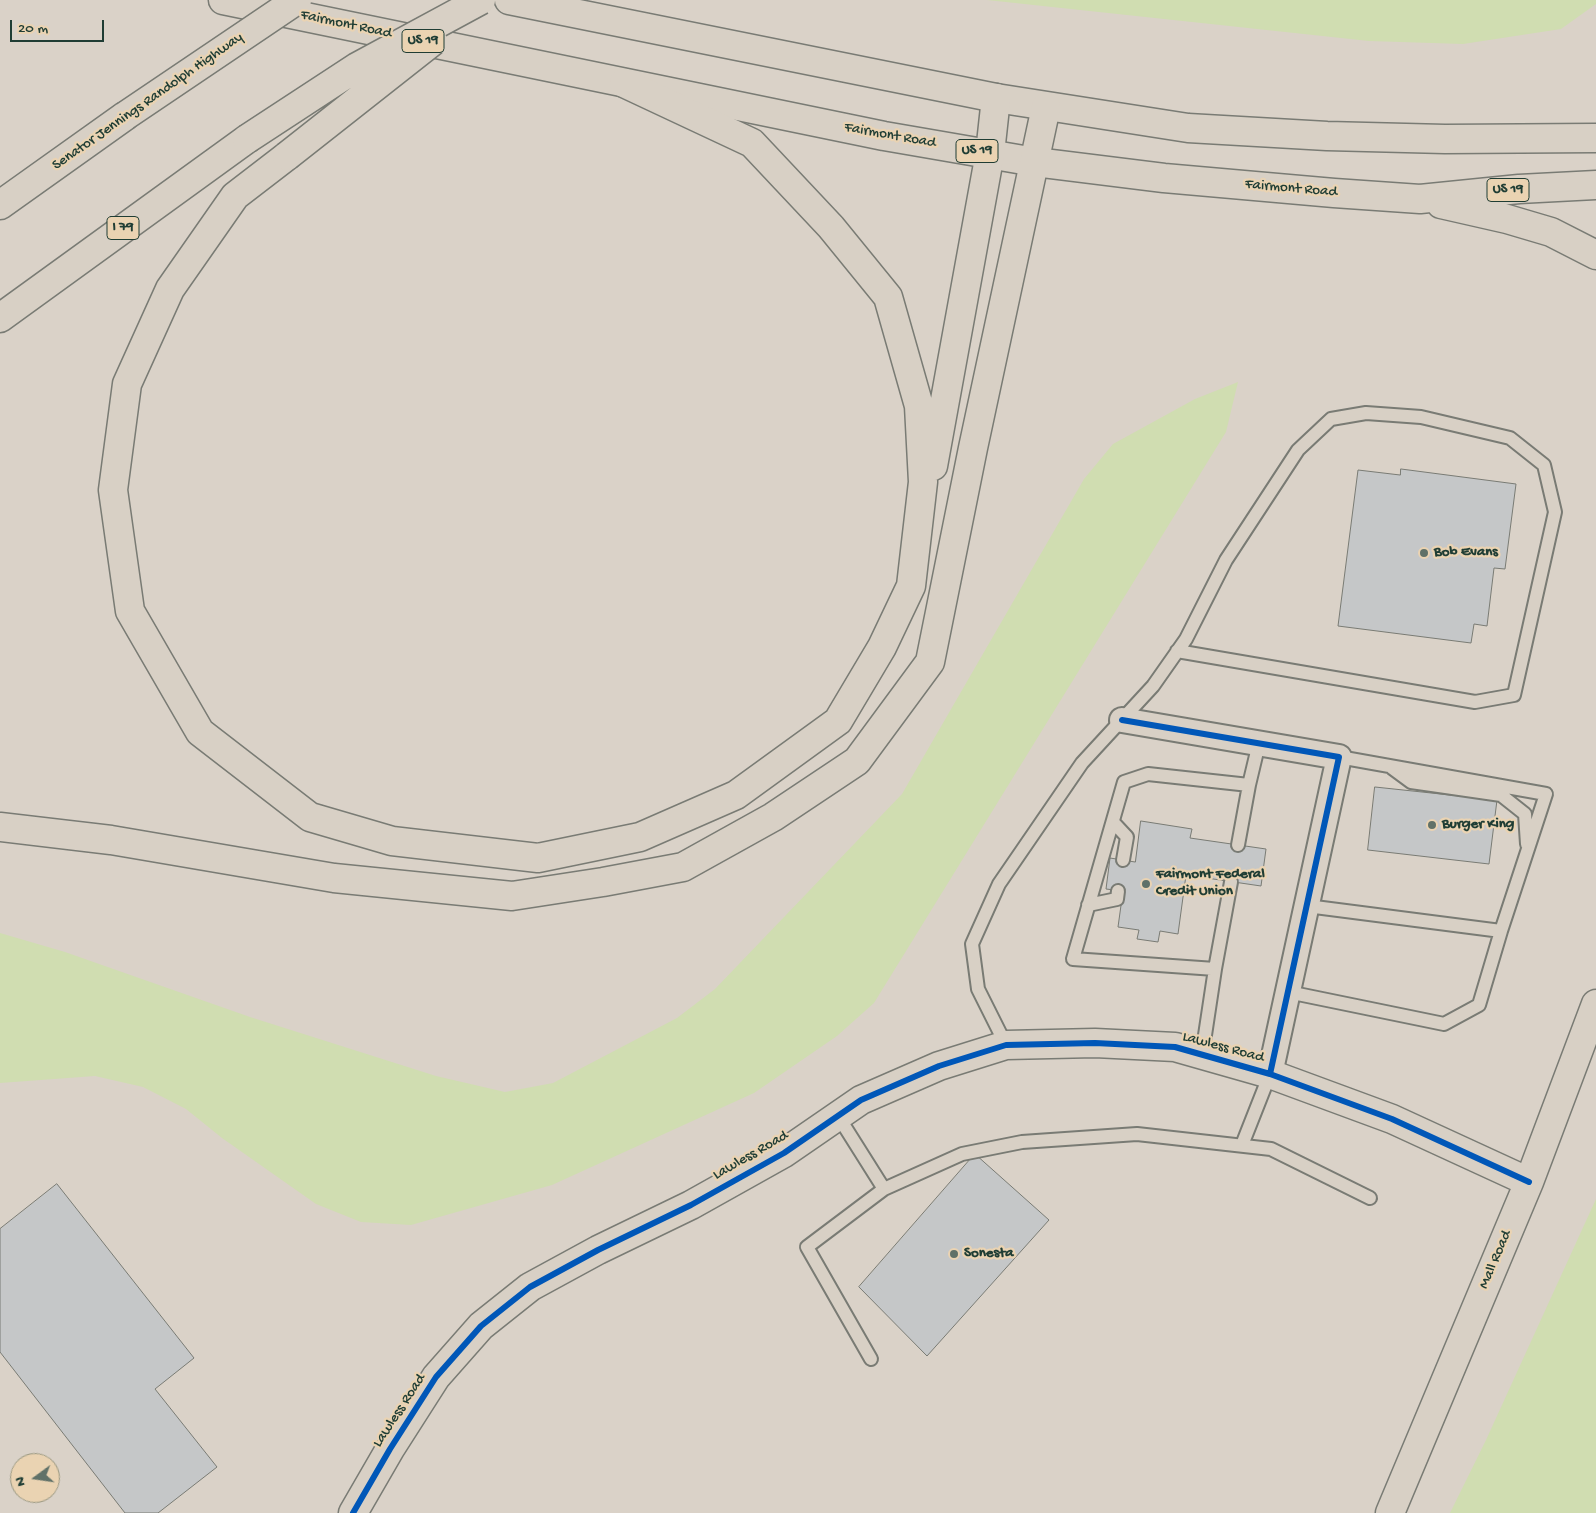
<!DOCTYPE html>
<html>
<head>
<meta charset="utf-8">
<style>
  body { margin:0 }
  #map { position:relative; width:1596px; height:1513px; overflow:hidden; background:#dad2c8; font-family:"Gochi Hand",sans-serif }
  canvas { display:block }
  .north { position:absolute; left:10px; top:1453px; width:50px; height:50px; box-sizing:border-box; background:#ead3b2; border:1px solid #999780; border-radius:50%; rotate:256deg; font-size:14px; font-weight:700; line-height:20px; text-align:center; color:#1f3d34 }
  .north::after { content:''; display:block; margin:auto; width:18px; height:22px; background:#607168; clip-path:polygon(50% 0,100% 100%,50% 72%,0 100%) }
  .scale { position:absolute; left:10px; top:20px; width:94px; height:22px; box-sizing:border-box; border:2px solid #1f3d34; border-top:0; padding-left:6px; font-size:15px; line-height:18px; white-space:nowrap; color:#1f3d34; -webkit-text-stroke:4px #ead3b2; paint-order:stroke }
</style>
</head>
<body>
<div id="map">
<canvas width="1596" height="1513"></canvas>
<div class="north">N</div>
<div class="scale">20 m</div>
</div>
<script>
const context = document.querySelector('canvas').getContext('2d');
context.lineJoin = 'round';
function fill(path, color) { context.fillStyle = color; context.fill(path, 'evenodd'); }
function trace(path, color, width, dash) { context.strokeStyle = color; context.lineWidth = width; context.lineCap = dash ? 'butt' : 'round'; context.setLineDash(dash || []); context.stroke(path); }
function drawText(font, color, halo, rows, align = 'center') {
  context.font = font + ' "Gochi Hand",sans-serif'; context.lineWidth = 4.5; context.setLineDash([]); context.textBaseline = 'middle'; context.strokeStyle = halo; context.fillStyle = color; for (const [text, x, y, turn = 0] of rows) {
    context.save(); context.translate(x, y); context.rotate((+turn || 0) * Math.PI / 180); context.textAlign = isNaN(turn) ? turn : align; if (halo) context.strokeText(text, 0, 0); context.fillText(text, 0, 0); context.restore();
  }
}
fill(new Path2D(`
  M987 0H1596V4L1561 29 1463 44 1369 41Z
  M1238 382 1226 432 874 1003 837 1036 754 1093 552 1185 411 1225 361 1222 316 1204 222 1138 186 1109 143 1087 95 1076 0 1083V933L65 952 250 1017 436 1076 505 1092 553 1083 677 1018 715 989 902 794 1084 479 1113 444 1195 399Z
  M1596 1199V1513H1450L1486 1440Z`), '#d0ddb1');
const building = new Path2D(`
  M1401 469 1516 484 1505 569 1494 568 1487 626 1474 624 1471 643 1338 626 1358 470 1400 475Z
  M1375 787 1497 800 1489 864 1368 850Z
  M1141 821 1192 829 1190 838 1266 849 1261 886 1186 875 1178 934 1160 931 1158 942 1137 939 1139 930 1118 927 1123 891 1106 889 1110 858 1135 862Z
  M975 1154 1049 1220 927 1356 859 1287Z
  M57 1184 194 1358 155 1389 217 1467 158 1513H125L0 1352V1229Z`);
fill(building, '#c5c7c8');
trace(building, '#797b74', 1);
const lane = new Path2D(`
  M1339 757 1546 794 1501 931
  M1392 768 1411 782 1501 795 1525 814 1527 844
  M1113 822 1127 837 1123 860
  M1238 845 1249 785
  M1088 905 1117 899 1118 891
  M1215 969 1231 882
  M1288 992 1444 1024 1479 1005 1501 931 1307 906
  M1006 1045 978 989 972 944 999 884 1082 763 1153 686 1186 639 1226 560 1298 450 1331 419 1366 413 1421 417 1510 438 1544 465 1555 512 1514 695 1475 702 1177 651
  M1202 1055 1215 969 1073 959 1124 782 1148 774 1249 785 1259 743
  M838 1116 884 1189 807 1247 871 1359
  M1242 1145 1270 1074
  M884 1189 962 1154 1022 1142 1137 1134 1271 1149 1370 1198`);
const street = new Path2D(`
  M1122 720 1339 757 1270 1074`);
const secondary = new Path2D(`
  M353 1513 390 1449 436 1377 481 1326 530 1287 598 1250 691 1205 784 1153 861 1100 939 1066 1006 1045 1095 1043 1175 1047 1270 1074 1392 1119 1529 1182
  M1390 1513 1529 1182 1596 1004`);
const primary = new Path2D(`
  M223 0 884 136 1035 162 1164 178 1334 193 1420 199 1519 189 1596 185
  M509 0 996 98 1188 128 1327 136 1445 139 1596 138
  M1441 204 1507 219 1551 232 1596 255`);
const highway = new Path2D(`
  M287 156 235 196 170 289 127 384 113 490 130 611 200 732 310 817 392 841 538 858 640 837 736 795 838 721 882 647 911 586 923 482 919 406 888 297 831 227 752 143 624 83
  M0 205 125 116
  M0 318 247 139
  M933 466 990 153 996 98
  M0 827 111 840 334 878 512 896 603 882 683 867 773 817 857 761 930 662 973 448 1046 107`);
trace(lane, '#797b74', 16);
trace(street, '#797b74', 28);
trace(secondary, '#797b74', 31);
trace(primary, '#797b74', 31);
trace(highway, '#797b74', 31);
trace(lane, '#d8d0c5', 12);
trace(street, '#d8d0c5', 24);
trace(secondary, '#d8d0c5', 28);
trace(primary, '#d8d0c5', 28);
trace(highway, '#d8d0c5', 28);
const highwayBridge = new Path2D(`
  M125 116 297 0
  M247 139 357 67 481 0
  M287 156 433 41`);
trace(highwayBridge, '#797b74', 31, []);
trace(highwayBridge, '#d8d0c5', 28);
trace(new Path2D(`
  M1122 720 1339 757 1270 1074
  M353 1513 390 1449 436 1377 481 1326 530 1287 598 1250 691 1205 784 1153 861 1100 939 1066 1006 1045 1095 1043 1175 1047 1270 1074 1392 1119 1529 1182`), '#0057b8', 6);
for (const [x, y, r, color] of [
  [1424,553,5,"#607168"],
  [1432,825,5,"#607168"],
  [1146,884,5,"#607168"],
  [954,1254,5,"#607168"]
]) { const dot = new Path2D(); dot.arc(x, y, r, 0, 2 * Math.PI); context.fillStyle = color; context.fill(dot); trace(dot, '#ead3b2', 2); }
for (const [x, y, w] of [
  [423,41,42],
  [977,151,42],
  [1508,190,42],
  [123,228,32]
]) { const box = new Path2D(); box.roundRect(x - w / 2, y - 11.5, w, 23, 4); context.fillStyle = '#ead3b2'; context.fill(box); trace(box, '#1f3d34', 1); }
drawText('bold 14px', '#1f3d34', null, [
  ["US 19",423,41],
  ["US 19",977,151],
  ["US 19",1508,190],
  ["I 79",123,228]
]);
drawText('15px', '#1f3d34', '#ead3b2', [
  ["Fairmont Road",346,25,12],
  ["Senator Jennings Randolph Highway",148,102,-35],
  ["Fairmont Road",890,136,10],
  ["Fairmont Road",1291,189,5],
  ["Lawless Road",1223,1048,15],
  ["Lawless Road",751,1156,-30],
  ["Mall Road",1496,1260,-67],
  ["Lawless Road",400,1411,-57]
]);
drawText('bold 15px', '#1f3d34', '#ead3b2', [
  ["Bob Evans",1434,553],
  ["Burger King",1442,825],
  ["Fairmont Federal",1156,875],
  ["Credit Union",1156,892],
  ["Sonesta",964,1254]
], 'left');
</script>
</body>
</html>
